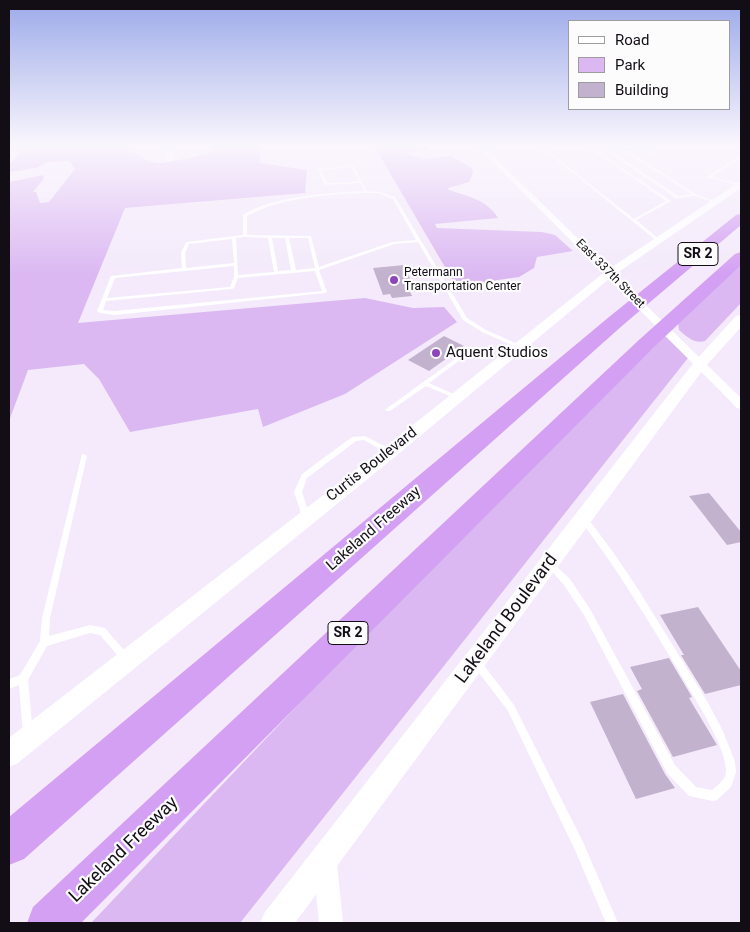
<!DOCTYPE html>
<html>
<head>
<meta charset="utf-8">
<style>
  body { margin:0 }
  #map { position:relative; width:750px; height:932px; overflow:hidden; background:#f4eafb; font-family:Roboto,sans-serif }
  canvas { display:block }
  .frame { position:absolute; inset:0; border:10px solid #130d16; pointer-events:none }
  .legend { position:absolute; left:568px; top:20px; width:162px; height:90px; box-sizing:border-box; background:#fcfcfc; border:1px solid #9f9ca0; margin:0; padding:6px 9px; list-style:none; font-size:15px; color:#130d16 }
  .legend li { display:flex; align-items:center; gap:10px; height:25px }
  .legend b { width:25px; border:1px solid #9f9ca0 }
</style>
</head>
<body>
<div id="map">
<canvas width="750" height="932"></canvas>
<div class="frame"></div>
<ul class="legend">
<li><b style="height:6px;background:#fff"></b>Road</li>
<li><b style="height:14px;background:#dbb8f2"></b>Park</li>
<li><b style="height:14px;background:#c2b2cd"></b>Building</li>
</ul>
</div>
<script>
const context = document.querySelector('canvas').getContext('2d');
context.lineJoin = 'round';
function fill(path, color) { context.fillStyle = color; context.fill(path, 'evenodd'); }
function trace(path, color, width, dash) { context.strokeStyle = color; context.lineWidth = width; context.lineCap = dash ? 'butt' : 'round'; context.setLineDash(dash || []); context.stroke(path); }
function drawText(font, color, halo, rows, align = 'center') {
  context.font = font + ' Roboto,sans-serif'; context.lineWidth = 4.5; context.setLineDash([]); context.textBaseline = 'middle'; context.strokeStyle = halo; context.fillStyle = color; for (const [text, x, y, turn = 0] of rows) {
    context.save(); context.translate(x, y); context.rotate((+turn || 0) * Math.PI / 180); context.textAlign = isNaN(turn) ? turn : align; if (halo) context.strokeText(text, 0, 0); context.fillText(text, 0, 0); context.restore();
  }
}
fill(new Path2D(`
  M9 144H119L137 149 135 153C140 157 150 162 156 163 161 164 196 157 202 155 208 154 211 150 214 146L212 144H260V163L307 170 305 193 125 208 78 323 365 298 413 308 444 307 457 322 345 394 263 427 258 409 130 432 99 379 84 364 28 370 9 421V182L44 175 43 180 33 192H36L40 203 49 202 75 169 71 163 67 161 47 162 36 168 9 172V165L21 151 9 150Z
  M373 144 425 146 429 148 428 150 406 153 423 159 451 156 472 168 473 173 469 182 448 188 449 190C467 196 488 200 498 218L435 224 437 228 542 232 555 235 573 251 537 257 534 268 519 277 456 286Z
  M741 264V303L705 341C694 344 687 337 679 330L678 323Z
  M664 335 688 358 240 923H91L422 574Z`), '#dbb8f2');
fill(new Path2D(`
  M404 265 416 292H410L412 296 392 298 390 294 383 295 373 268Z
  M444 336 464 346 429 371 408 360Z
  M709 493 741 532V542L727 545 689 496Z
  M698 607 741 671V685L705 694 681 655H684L660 615Z
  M669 658 692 697 689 698 717 745 673 757 637 691 642 689 630 667Z
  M623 694 665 774 675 788 636 799 590 702Z`), '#c2b2cd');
fill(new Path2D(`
  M537 144H539L546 149 588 146 589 145 591 146 636 144 655 155 652 156 634 145 620 146 699 196 716 201 714 202 694 196 676 198 601 147 593 148 671 201 636 220 660 240 657 241ZM616 146 691 194 678 196 605 147ZM590 148 666 201 634 219 548 151Z
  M736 158 741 159V161L737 160 712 177 741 184V186L707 177Z
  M353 165 367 191 380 192 395 197 467 318 486 330 520 345V347H516L482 332 463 320 418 242 394 244 319 270 327 292 325 293 115 315 100 313 97 311 111 276 182 268 181 253 186 242 243 235V215C269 197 331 192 364 191L360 183 325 185 317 169ZM351 167 359 181 327 183 321 170ZM363 193H378L393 199 416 240 392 242 319 267 311 236 247 235V216C281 197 324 195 363 193ZM245 237 268 238 274 272 238 275 236 238ZM272 238H285L291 270 278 271ZM289 238H308L315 268 296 270ZM232 239 234 263 186 268 185 253 189 244ZM234 266V277L230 287 107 298 115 278ZM315 271 322 291 115 311 103 310 106 301 232 289 234 288 238 278Z
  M469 349 471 350V352L429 383 458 396 459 397 458 398H454L426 386 390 411H386L385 410 386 409Z
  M365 436 392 450 393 452 392 454H388L364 440 356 441 307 478 302 492 310 517 309 519 306 520 303 519 294 492 302 474 352 437Z
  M82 454H84L87 456 50 618 49 636 90 625 105 628 129 656 131 659 129 662 126 664 123 662 100 635 90 633 47 646 28 680 33 734 32 738 28 739 24 738 23 734 19 685 9 689V679L20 675 40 641 42 618Z
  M583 515 586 516 613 552 638 589 707 701 723 731 735 762 736 772 731 787 717 800 713 801 689 796 667 773 584 615 564 585 546 565 547 563 550 561 553 563 570 579 590 609 675 765 696 787 712 790C717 786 725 780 726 773 728 748 691 693 678 670 647 619 617 568 580 520L579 518 580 516Z
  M477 658 480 660 514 705 583 842 618 923H606L575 850 508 711 474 666 472 663 474 660Z`), '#fff');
fill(new Path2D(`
  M169 144H175L172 160 169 162 166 160Z
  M475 144H481L741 398V409L737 408Z
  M325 851 333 855 337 863 343 923H319L313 863 317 855Z`), '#fff');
fill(new Path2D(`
  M741 181V188L614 275 396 456 18 763 9 767V738L384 448 606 271Z
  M741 315V327L705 367 295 923H260L265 912 695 361 736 316Z`), '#fff');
fill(new Path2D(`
  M741 214V225L623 325 24 859 9 865V817L609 317 736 215Z
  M741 252V265L654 347 81 923H27L33 907 640 339 735 254Z`), '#d3a0f3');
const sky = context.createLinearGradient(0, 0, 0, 274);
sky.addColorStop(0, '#9caae9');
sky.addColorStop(0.53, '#faf6fd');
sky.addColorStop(1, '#faf6fd00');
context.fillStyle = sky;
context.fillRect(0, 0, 750, 274);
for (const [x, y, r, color] of [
  [394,280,5,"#8f45b8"],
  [436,353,5,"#8f45b8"]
]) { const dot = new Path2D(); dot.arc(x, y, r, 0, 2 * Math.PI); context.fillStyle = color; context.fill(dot); trace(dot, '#fcfcfc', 2); }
drawText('12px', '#130d16', '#fcfcfc', [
  ["Petermann",404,273],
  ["Transportation Center",404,287]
], 'left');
drawText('12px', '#130d16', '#fcfcfc', [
  ["East 337th Street",610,274,45]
]);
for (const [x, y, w] of [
  [698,254,40],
  [348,633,40]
]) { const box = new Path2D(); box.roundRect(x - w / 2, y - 11.5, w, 23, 4); context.fillStyle = '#fcfcfc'; context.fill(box); trace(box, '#130d16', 1); }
drawText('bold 14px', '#130d16', null, [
  ["SR 2",698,254],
  ["SR 2",348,633]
]);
drawText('15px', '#130d16', '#fcfcfc', [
  ["Aquent Studios",446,353]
], 'left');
drawText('15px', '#130d16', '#fcfcfc', [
  ["Curtis Boulevard",372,465,-38],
  ["Lakeland Freeway",374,529,-41]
]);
drawText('18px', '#130d16', '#fcfcfc', [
  ["Lakeland Boulevard",507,619,-53],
  ["Lakeland Freeway",124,850,-44]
]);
</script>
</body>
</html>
